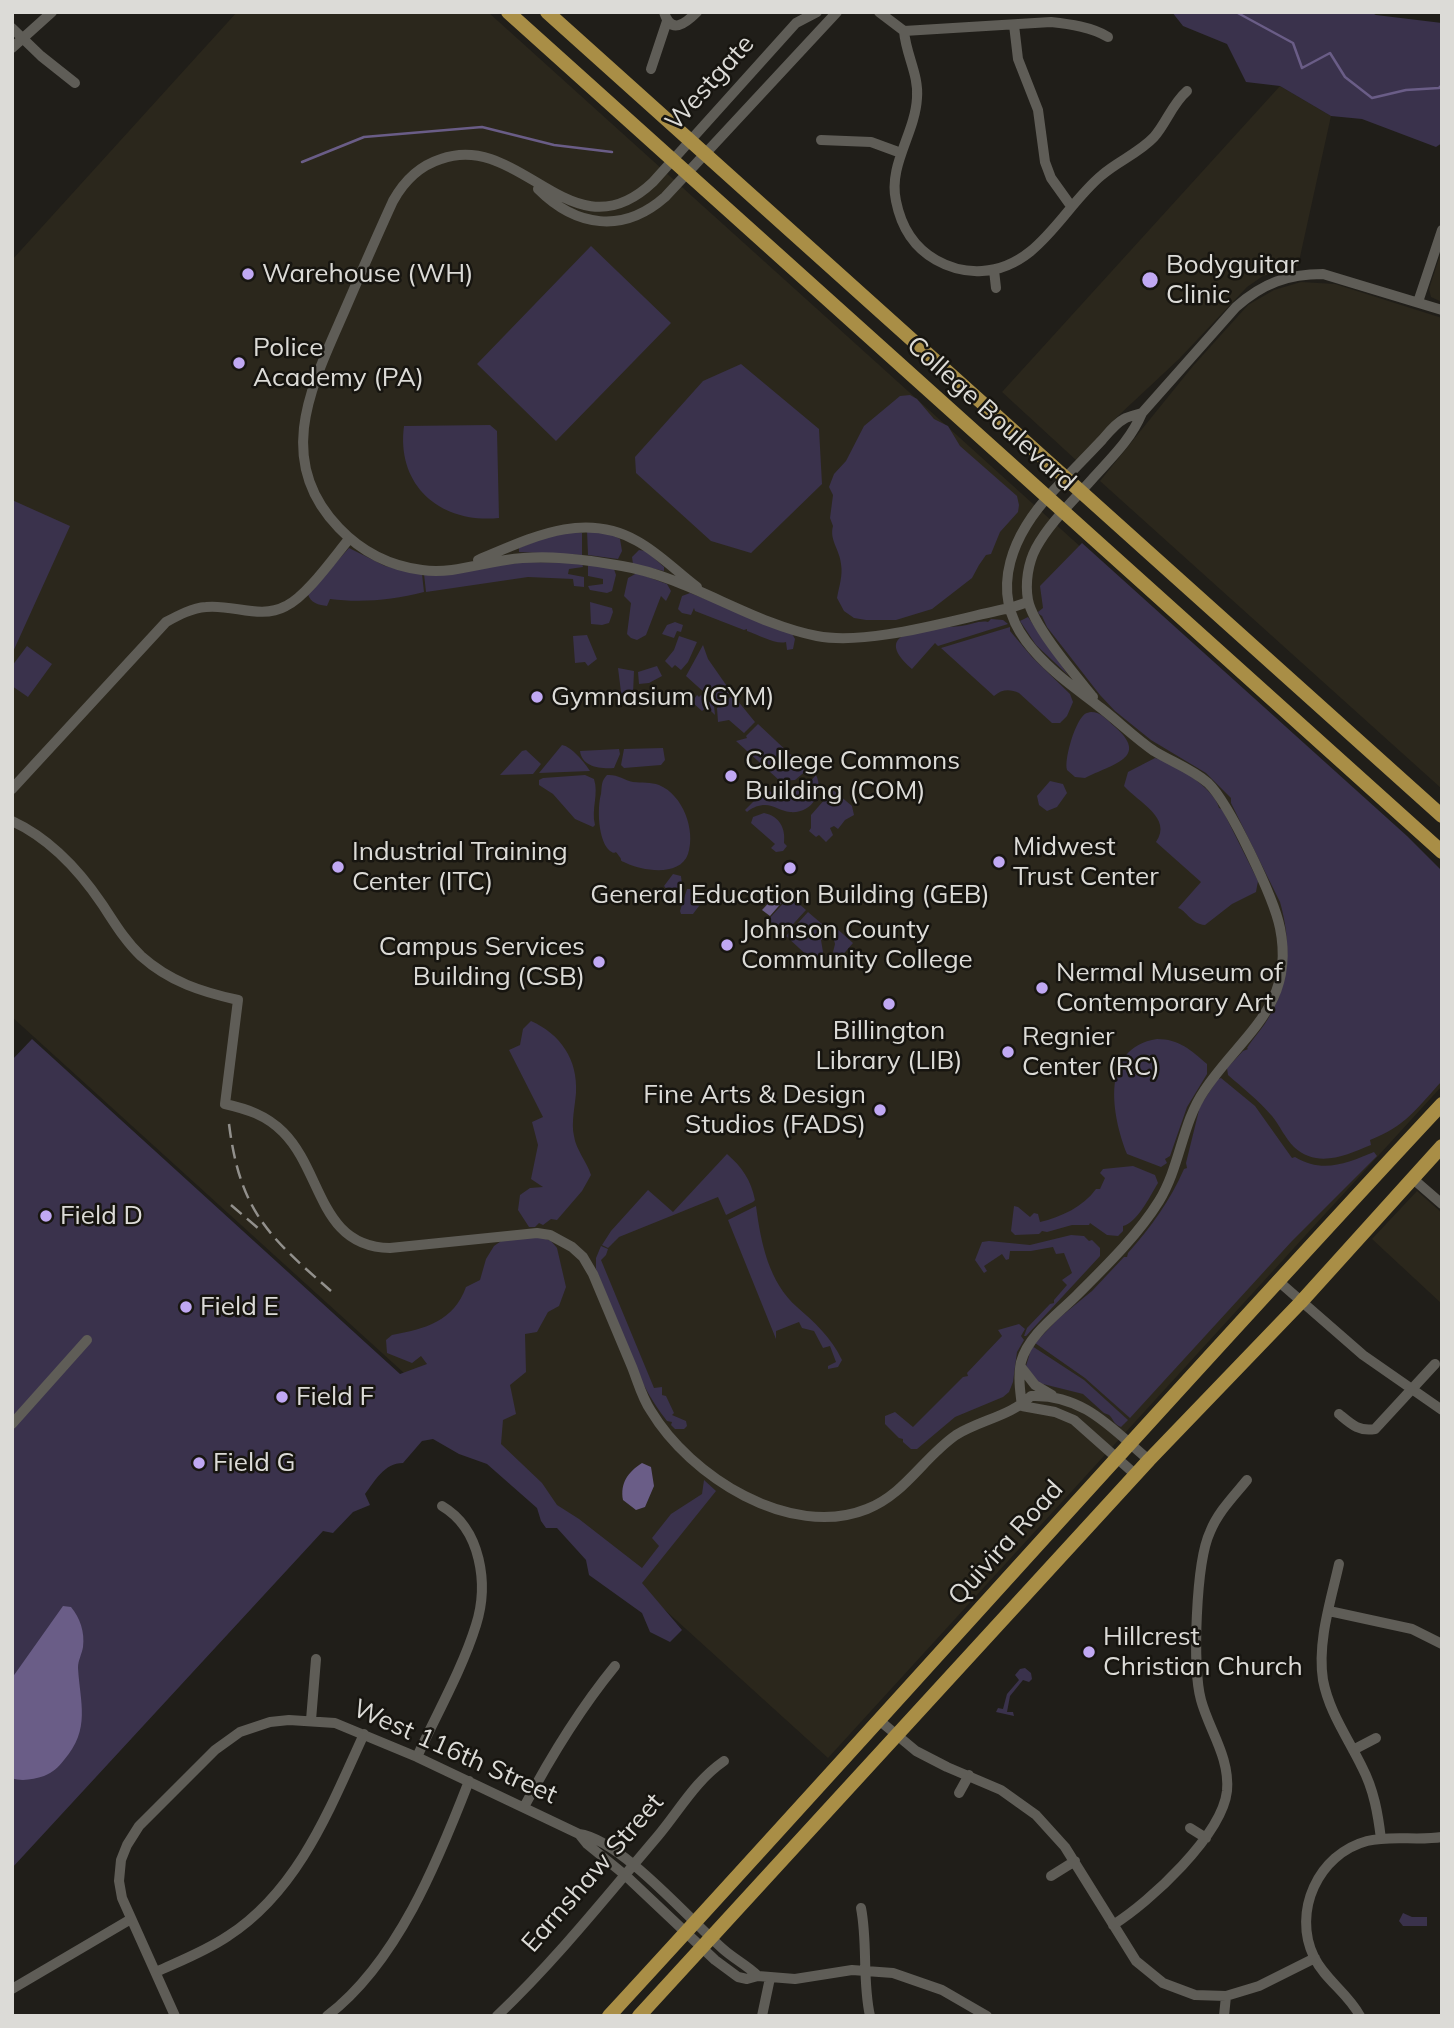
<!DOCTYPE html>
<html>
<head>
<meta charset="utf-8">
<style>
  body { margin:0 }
  #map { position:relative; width:1454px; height:2028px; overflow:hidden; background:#201e19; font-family:Mulish,sans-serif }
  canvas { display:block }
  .frame { position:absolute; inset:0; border:14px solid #dcdbd7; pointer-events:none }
</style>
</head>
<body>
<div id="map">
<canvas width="1454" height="2028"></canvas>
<div class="frame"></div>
</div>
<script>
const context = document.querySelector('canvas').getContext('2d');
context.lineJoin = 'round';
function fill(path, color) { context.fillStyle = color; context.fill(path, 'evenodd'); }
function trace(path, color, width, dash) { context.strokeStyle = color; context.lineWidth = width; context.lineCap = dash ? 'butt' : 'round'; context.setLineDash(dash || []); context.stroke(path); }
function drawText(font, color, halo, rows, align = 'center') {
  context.font = font + ' Mulish,sans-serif'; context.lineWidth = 5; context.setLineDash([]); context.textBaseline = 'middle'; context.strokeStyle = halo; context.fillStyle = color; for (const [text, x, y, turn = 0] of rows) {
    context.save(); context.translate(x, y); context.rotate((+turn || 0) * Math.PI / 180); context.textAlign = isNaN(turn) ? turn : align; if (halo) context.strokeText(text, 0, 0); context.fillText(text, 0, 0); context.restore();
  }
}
fill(new Path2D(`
  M237 12H488L1442 873V1086L828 1758 12 1017V260Z
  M1280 86 1331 116 1298 266 1263 276 1247 287 1179 359 1118 416 1077 461 1002 392Z
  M1442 249V302L1431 297 1429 289Z
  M1301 282 1335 284 1442 318V789L1100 481 1193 366 1248 305 1274 290Z
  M1417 1191 1442 1213V1304L1372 1239Z`), '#2b271c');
fill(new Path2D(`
  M1172 12H1370L1376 15 1442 23V143L1436 147 1362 119 1331 116 1280 86 1246 82 1227 44 1183 26Z
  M591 246 671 323 556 441 477 364Z
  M741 364 819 429 822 484 751 553 711 541 636 473 635 457 703 381Z
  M910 395 917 399 934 419 948 426 960 446 1017 496 1019 505 1018 512 1000 532 991 554 986 555 979 565 972 578 932 609 896 620H866L854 618 844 611 837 598C839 586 843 576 841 564 840 550 829 540 833 526L830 518 833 495 829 487 834 474 846 461 864 426 900 396Z
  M490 425 497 431 499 518C441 524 396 486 404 426Z
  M12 500 70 526 12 654Z
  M587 530 612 535 620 539 622 551 618 559 588 555Z
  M561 531 582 533V555L519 552V548Z
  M1082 543 1407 836 1442 871V1081C1416 1109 1406 1126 1370 1140L1371 1145C1346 1155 1318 1169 1294 1147 1285 1138 1280 1126 1272 1116 1259 1101 1243 1088 1228 1075L1227 1068 1243 1051 1248 1049 1247 1048C1254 1037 1263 1028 1269 1017 1291 981 1291 941 1280 902L1231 803V798L1206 773 1151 740 1115 711 1100 695 1047 627 1042 616 1039 614 1038 612 1043 608 1040 586Z
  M349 548 385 566 422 574 424 592C393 600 361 603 330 599L327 606C319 605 310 603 308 594Z
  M639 550 646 551 664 567V571L633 564 632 557Z
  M525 562 582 563 583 567 569 569 568 574 584 577V587L574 586 573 579 528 577 426 592 424 574Z
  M588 564 614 569 616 575 612 591 607 593 590 590 588 586 603 584V579L588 576Z
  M637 573 667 584 671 591 666 601 661 596 646 635 637 640 631 638 627 634 631 603 624 596 628 578Z
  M690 593 791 632 795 639 793 649 787 650 786 642C776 645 759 635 747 631V629L744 630 695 611 694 608 691 615 682 613 678 609 682 596Z
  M590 602 612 608 613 612 609 623 602 625 591 624Z
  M1028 617 1068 675 1036 645 1020 621Z
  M991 619 1003 620 1008 624 938 646 935 643 912 669C865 628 934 629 961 626 970 625 980 620 988 622Z
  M675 622 683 625 681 632 677 631 674 638 662 634 667 625Z
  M1010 627V631L1032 657 1070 694 1073 702 1067 716 1060 723H1052L1019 693C1010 689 1002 689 994 696L941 648Z
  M587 635 597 659 588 666 585 662 575 663 573 636Z
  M679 636 697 642 688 662 681 670 675 665 672 668 665 661 674 650Z
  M703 645 708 659 731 692 717 704 686 676Z
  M27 646 52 664 28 697 12 686V666Z
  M657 666 662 676 649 683 639 684 638 672Z
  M618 668 634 671 633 694 630 692 622 700Z
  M697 695 699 697 701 695 714 706 715 715 707 707 702 711 692 702Z
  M733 695 755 722 744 733 729 720 718 722 717 708Z
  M1091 712C1101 712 1107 720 1114 726 1151 758 1112 764 1085 778L1075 777 1067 770C1064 760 1074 726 1082 717 1085 713 1086 713 1091 712Z
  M758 724 807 770 795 780 780 781 736 741 747 738 746 736Z
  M562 745C571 746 586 764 590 771L539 773Z
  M663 748 665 760 661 765 624 768 621 765 624 749Z
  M619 749 620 754 614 768C600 769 582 767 580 751Z
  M526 750 541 764 533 774 500 775 522 751Z
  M1155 758C1175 763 1215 789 1219 808L1222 809 1258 881 1256 892 1232 904 1205 925C1191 924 1186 910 1178 908L1201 882 1156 842C1173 818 1138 802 1124 786L1128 772Z
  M585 775 594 779C599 794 591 809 595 825L593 827 575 819 553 794 539 785V780L543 778Z
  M607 775C617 774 624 780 633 782 642 783 651 782 659 785 683 795 696 830 688 854 680 877 643 871 626 863 617 859 624 862 619 856 614 848 617 856 610 851 598 841 597 808 601 794 602 786 601 781 607 775Z
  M816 775C825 793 811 814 790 812 780 811 773 804 763 805 756 806 752 808 747 812L745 810 763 792 759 788 761 786C780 801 801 793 816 775Z
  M1050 781 1063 784 1067 793 1057 807 1047 811 1039 805 1037 796Z
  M833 790 852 806 854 815 845 820 838 829 834 826 830 828 833 835 826 842 819 835 816 837 809 831 811 828V815Z
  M764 813C779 816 786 828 784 843L787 846 783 851 776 852 771 848 775 844 751 823 753 817Z
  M673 874 681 876 682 885 670 893 664 886Z
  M687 889H693L702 902 693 914H681L680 911Z
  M790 896 806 910 783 935 767 921Z
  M808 912 822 924 820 927 822 929 820 931 823 934 821 936 823 938 821 940 824 958 812 960 786 936Z
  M834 926 853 943 840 958 833 952 835 944 831 928Z
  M531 1021C560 1034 578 1059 576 1093 575 1106 571 1123 574 1136 576 1150 587 1162 591 1175L582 1191 557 1220 551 1219 543 1225 539 1223 535 1227H529L518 1210 520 1195 530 1188 543 1187 531 1179 538 1145 532 1122 543 1117 509 1050 520 1045 523 1029Z
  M32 1039 400 1374 427 1364 421 1356 412 1363 387 1353 386 1340 392 1335C425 1329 454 1321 466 1287L480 1280 486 1259 494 1246 504 1239 541 1237 551 1241 557 1248 566 1287 559 1306 548 1312 537 1332 525 1334 526 1372 510 1385 516 1414 503 1420 501 1444 542 1483 557 1505 579 1519 642 1568 659 1546 652 1538 671 1514 702 1494 704 1480 716 1491 642 1583 682 1630 670 1642 650 1632 642 1613 589 1575 586 1560 557 1528H546L541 1521 537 1508 487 1464 459 1454 433 1439 422 1441 403 1463C384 1463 375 1481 365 1494L370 1505 353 1512 333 1533 323 1531 12 1868V1060Z
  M1157 1039C1179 1039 1191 1050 1207 1064V1074L1187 1107 1170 1156 1165 1159 1167 1163 1161 1167 1127 1154C1112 1116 1099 1048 1157 1039Z
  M1221 1078 1255 1106 1292 1158 1295 1157C1323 1174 1347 1163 1374 1152L1377 1156 1292 1241 1130 1418 1085 1378 1035 1343 1059 1318 1092 1291 1124 1257H1127L1128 1253C1151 1227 1170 1201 1184 1169L1187 1168 1186 1163 1200 1106 1218 1079Z
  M727 1154C742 1167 751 1180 755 1200L753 1202 726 1215 718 1197 619 1237 608 1248 602 1245 611 1231 648 1190 673 1212Z
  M1133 1166 1155 1175 1158 1183C1150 1196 1137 1223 1123 1226V1231L1118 1236 1107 1235 1090 1223 1089 1225H1072L1047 1232 1042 1231 1039 1234 1015 1235 1011 1231 1014 1206 1018 1207 1030 1217 1034 1213 1038 1214 1040 1222C1061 1217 1083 1207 1096 1189H1100L1105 1178 1100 1173 1103 1169Z
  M756 1206C761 1244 769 1282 797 1307 813 1321 832 1338 842 1360L838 1367 828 1369V1366L836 1362 830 1346 823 1348 814 1331 802 1328 799 1322 776 1331V1339L728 1220Z
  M1071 1235 1084 1236 1089 1241 1092 1240 1100 1248V1256L1026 1336H1024L1027 1328 1050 1304 1054 1303V1300L1067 1285 1062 1280 1072 1273 1064 1253 1056 1254 1053 1247 1031 1251H1010L1009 1259 1006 1260 1002 1254 984 1266 987 1271 984 1273 975 1260 982 1242 989 1241 1030 1245Z
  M601 1246 608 1249 606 1255 601 1260 654 1388 662 1387V1395L666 1396 674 1413 672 1415 686 1421 687 1426 684 1429H675L671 1425 672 1422 667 1421C633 1378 617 1320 596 1269V1258Z
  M1019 1324 1025 1329 1021 1336 1024 1340 1017 1352 1013 1382 1009 1392 1003 1397 955 1417 917 1449H911L903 1442V1439L899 1438 885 1424V1416L895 1412 913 1427 963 1377 968 1376 967 1373 1002 1336 998 1330Z
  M1032 1346 1084 1380 1128 1420 1121 1427C1113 1424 1113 1418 1109 1415L1104 1413 1083 1394 1039 1383 1026 1366Z
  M1025 1668 1031 1673 1032 1679 1029 1682 1023 1680 1010 1696 1007 1712H1013L1014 1716 996 1712 998 1708 1003 1709 1007 1694 1019 1680 1015 1675 1020 1669Z
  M1403 1913 1412 1917H1427V1926H1403L1399 1921Z`), '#3a324c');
fill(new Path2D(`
  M777 894 784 900 770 916 762 910Z
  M642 1463 651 1467 654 1486 645 1507 636 1510 623 1500C620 1483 628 1472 642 1463Z
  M63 1606 71 1607C80 1618 85 1632 83 1647 82 1654 78 1660 78 1668 80 1703 91 1729 64 1760 58 1768 53 1772 44 1776 34 1779 22 1782 12 1778V1678Z`), '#6a5d87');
trace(new Path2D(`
  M1236 12 1293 43 1302 68 1330 53 1345 77 1372 98 1406 90 1439 88 1442 85
  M302 162 364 137 482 127 554 145 612 152`), '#6a5d87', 2.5);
trace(new Path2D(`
  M664 12C671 35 685 24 697 12
  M817 12 796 23 653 182C572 259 522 130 441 159 419 166 404 181 393 201 376 238 360 275 344 312 312 385 273 460 339 528 361 551 390 566 422 570 451 574 478 564 506 560 544 554 584 559 622 566 689 577 750 623 817 636 870 646 955 619 1010 608L1028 602
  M879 12 904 31 1051 22C1069 24 1092 27 1108 37
  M1014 25 1018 59 1038 110 1045 162 1051 178 1071 206
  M12 28 41 56 75 83
  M904 31C906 55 919 75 917 98 915 134 888 165 896 201 901 226 913 247 936 260 950 268 966 272 982 271 1039 268 1063 207 1102 175 1118 161 1139 153 1154 137 1167 122 1172 104 1187 91
  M12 48 52 12
  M651 69 667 21
  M821 140 871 142 901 153
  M538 189C576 227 623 234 665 197L837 12
  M994 270 996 288
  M1418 302 1442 230
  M478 560C529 539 583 510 637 541 659 553 677 572 697 587
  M1093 697C1076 676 1033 626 1028 600 1025 583 1028 563 1036 548 1050 522 1075 499 1094 477 1113 456 1131 439 1142 413L1236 307C1263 283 1288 274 1323 274L1442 310
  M12 789 166 622C179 615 192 608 206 607 234 604 260 620 286 606 306 597 334 557 349 539
  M12 821C51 839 79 870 102 904 114 922 125 941 141 956 170 982 202 992 238 1000L225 1104C247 1109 266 1115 283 1132 323 1172 319 1247 390 1248L537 1233 550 1235 572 1247 583 1257 593 1274C606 1305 619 1336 632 1367 638 1382 642 1398 651 1411 690 1476 790 1540 867 1509 905 1494 923 1458 956 1435 980 1420 1011 1416 1031 1396 1084 1394 1112 1429 1149 1460
  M1412 1178 1442 1204
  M1277 1280 1363 1355 1442 1410
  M1021 1367 1035 1385 1052 1395
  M1022 1406C1020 1391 1018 1376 1021 1362 1028 1335 1058 1314 1077 1295 1105 1267 1138 1235 1159 1201 1180 1167 1182 1123 1204 1091 1240 1036 1296 1007 1280 928 1274 898 1229 803 1208 783 1192 769 1172 762 1154 751 1135 738 1119 722 1101 708 1075 688 1046 668 1026 641 987 589 1014 532 1054 490 1070 473 1086 457 1102 440 1108 433 1116 423 1124 419 1129 416 1136 415 1142 413
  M1022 1406 1055 1412 1074 1420 1136 1475
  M1339 1414C1351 1424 1359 1432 1375 1429L1435 1364
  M12 1424 87 1340
  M1339 1564C1331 1600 1317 1642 1323 1680 1329 1712 1348 1738 1362 1767 1374 1790 1378 1814 1381 1839
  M1329 1611 1412 1629 1442 1644
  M311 1720 316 1659
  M880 1721 916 1751 947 1767 1001 1790 1036 1815 1065 1847 1136 1961 1163 1983 1195 1995 1226 1996 1259 1986 1315 1958
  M1353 1750 1376 1738
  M417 1757C436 1715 462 1670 476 1625 489 1584 481 1529 442 1506
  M959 1793 969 1775
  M524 1807C551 1756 579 1710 615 1666
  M1190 1828 1206 1838
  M579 1834 587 1844 625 1875 715 1960 738 1977 747 1979 758 1976 795 1979 852 1970 893 1973 942 1990 987 2016
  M1051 1876 1075 1861
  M861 1908C868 1944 862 1980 870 2016
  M1113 1925C1150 1902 1222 1835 1227 1791 1230 1757 1209 1730 1201 1700 1192 1668 1196 1562 1210 1532 1218 1512 1233 1497 1247 1480
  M156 1972C180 1961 206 1951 228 1936 299 1890 330 1808 364 1734
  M12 1989 131 1919
  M175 2016 122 1898 119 1881 121 1860 127 1845 139 1826 215 1750 240 1732 270 1722 289 1720 335 1723 417 1757 579 1834C620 1839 690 1920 723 1949 734 1959 747 1965 758 1976
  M327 2016C397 1963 438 1861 469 1781
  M497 2016C555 1961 606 1897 657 1837 679 1811 695 1781 724 1761
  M762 2016 770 1978
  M1224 2016 1226 1996
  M1360 2016C1348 1993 1325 1980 1314 1957 1292 1912 1318 1854 1367 1841 1391 1835 1417 1841 1442 1837`), '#5f5d57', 10);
trace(new Path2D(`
  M508 12 1442 852
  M547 12 1442 816
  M609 2016C888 1713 1161 1405 1442 1104
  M639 2016 1149 1460 1301 1302 1442 1146`), '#a98e46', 14);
trace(new Path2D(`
  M229 1124C240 1211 268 1236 331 1291
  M231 1205 259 1229`), '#92908c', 2.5, [14, 7]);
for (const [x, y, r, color] of [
  [248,274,7,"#c0a8f3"],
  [1150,280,9,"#c0a8f3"],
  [239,363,7,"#c0a8f3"],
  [537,697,7,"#c0a8f3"],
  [731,776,7,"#c0a8f3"],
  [999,862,7,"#c0a8f3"],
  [338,867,7,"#c0a8f3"],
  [790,868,7,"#c0a8f3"],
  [727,945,7,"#c0a8f3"],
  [599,962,7,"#c0a8f3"],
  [1042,988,7,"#c0a8f3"],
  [889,1004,7,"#c0a8f3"],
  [1008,1052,7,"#c0a8f3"],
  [880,1110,7,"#c0a8f3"],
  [46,1216,7,"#c0a8f3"],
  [186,1307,7,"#c0a8f3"],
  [282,1397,7,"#c0a8f3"],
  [199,1463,7,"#c0a8f3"],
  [1089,1652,7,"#c0a8f3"]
]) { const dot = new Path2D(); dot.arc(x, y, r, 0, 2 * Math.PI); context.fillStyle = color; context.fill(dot); trace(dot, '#171510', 2.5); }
drawText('26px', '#dcdbd7', '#171510', [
  ["Westgate",710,83,-48],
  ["College Boulevard",991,414,42],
  ["Quivira Road",1006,1543,-48],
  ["West 116th Street",455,1752,24],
  ["Earnshaw Street",593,1873,-49]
]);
drawText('26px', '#dcdbd7', '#171510', [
  ["Bodyguitar",1166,265],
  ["Clinic",1166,295],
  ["Warehouse (WH)",262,274],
  ["Police",253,348],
  ["Academy (PA)",253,378],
  ["Gymnasium (GYM)",551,697],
  ["College Commons",745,761],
  ["Building (COM)",745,791],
  ["Midwest",1013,847],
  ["Trust Center",1013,877],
  ["Industrial Training",352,852],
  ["Center (ITC)",352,882],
  ["General Education Building (GEB)",790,895,"center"],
  ["Johnson County",741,930],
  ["Community College",741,960],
  ["Campus Services",585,947,"right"],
  ["Building (CSB)",585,977,"right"],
  ["Nermal Museum of",1056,973],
  ["Contemporary Art",1056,1003],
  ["Billington",889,1031,"center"],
  ["Library (LIB)",889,1061,"center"],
  ["Regnier",1022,1037],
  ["Center (RC)",1022,1067],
  ["Fine Arts & Design",866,1095,"right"],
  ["Studios (FADS)",866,1125,"right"],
  ["Field D",60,1216],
  ["Field E",200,1307],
  ["Field F",296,1397],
  ["Field G",213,1463],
  ["Hillcrest",1103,1637],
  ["Christian Church",1103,1667]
], 'left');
</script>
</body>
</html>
